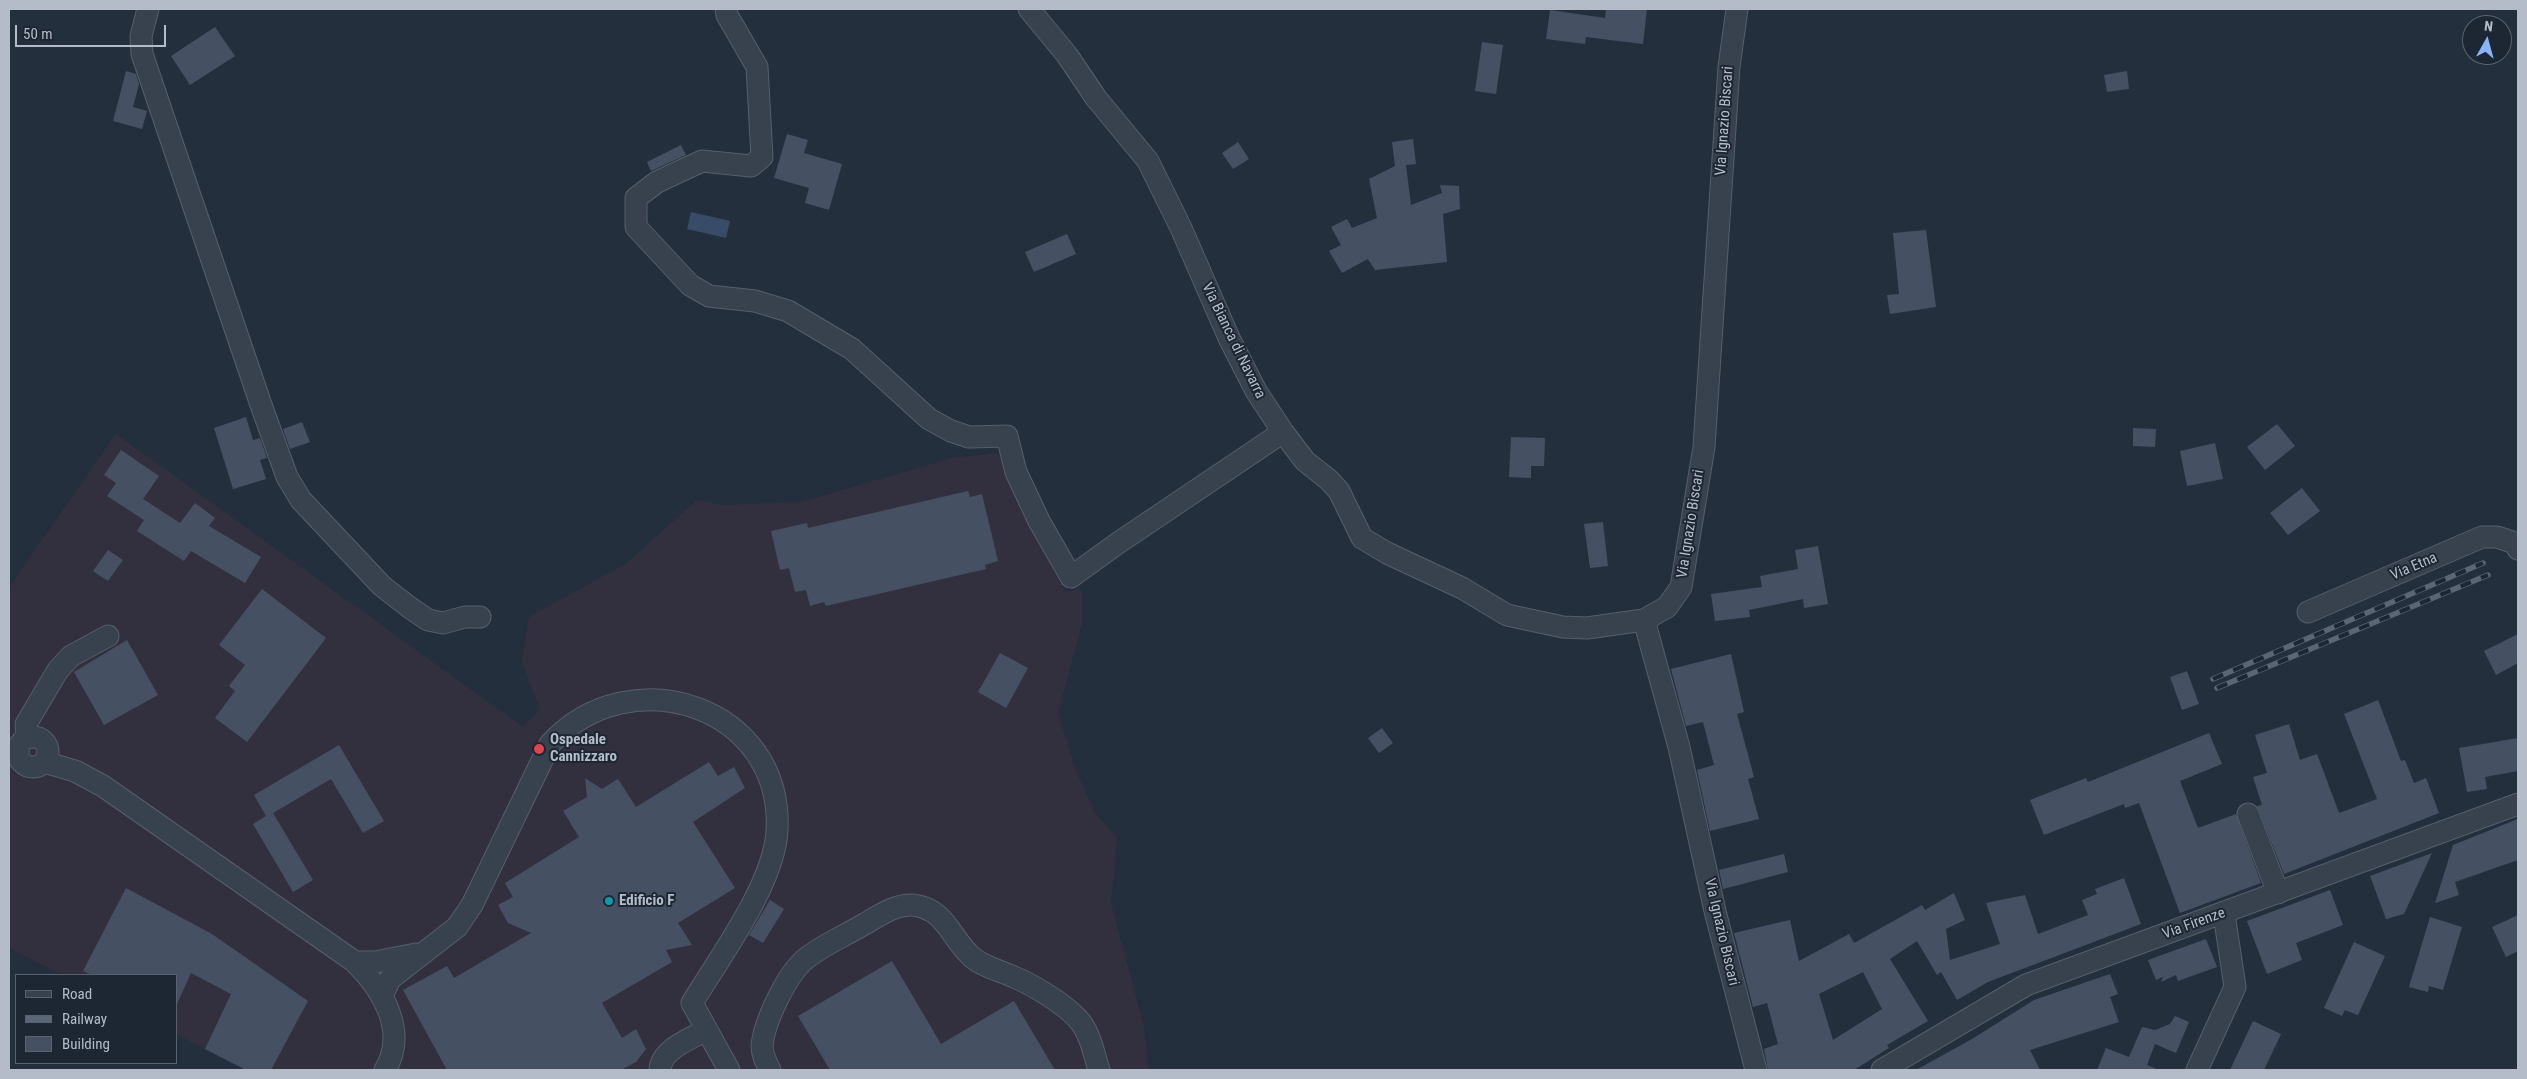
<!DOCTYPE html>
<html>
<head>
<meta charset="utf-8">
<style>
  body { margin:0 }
  #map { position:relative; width:2527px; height:1079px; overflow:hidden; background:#242f3e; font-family:"Roboto Condensed",sans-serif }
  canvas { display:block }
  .frame { position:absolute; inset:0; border:10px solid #b4bcc9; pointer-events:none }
  .legend { position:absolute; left:15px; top:974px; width:162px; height:90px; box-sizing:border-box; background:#1d2633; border:1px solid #59626f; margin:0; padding:6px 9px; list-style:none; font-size:15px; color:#b4bcc9 }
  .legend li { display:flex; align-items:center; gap:10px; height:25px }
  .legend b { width:25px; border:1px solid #59626f }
  .north { position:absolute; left:2462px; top:15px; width:50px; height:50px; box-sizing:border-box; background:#1d2633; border:1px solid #59626f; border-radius:50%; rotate:7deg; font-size:14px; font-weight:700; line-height:20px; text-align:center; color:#b4bcc9 }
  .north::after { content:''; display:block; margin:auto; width:18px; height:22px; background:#8ab4f8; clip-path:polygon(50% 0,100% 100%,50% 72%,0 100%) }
  .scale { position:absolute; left:15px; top:25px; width:151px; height:22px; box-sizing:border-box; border:2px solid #b4bcc9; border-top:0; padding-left:6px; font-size:15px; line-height:18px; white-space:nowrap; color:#b4bcc9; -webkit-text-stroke:4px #1d2633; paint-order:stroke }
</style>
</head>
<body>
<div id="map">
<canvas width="2527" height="1079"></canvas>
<div class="frame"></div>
<ul class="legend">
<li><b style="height:6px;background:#38414e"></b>Road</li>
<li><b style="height:6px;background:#5a6575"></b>Railway</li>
<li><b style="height:14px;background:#455162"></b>Building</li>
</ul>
<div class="north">N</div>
<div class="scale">50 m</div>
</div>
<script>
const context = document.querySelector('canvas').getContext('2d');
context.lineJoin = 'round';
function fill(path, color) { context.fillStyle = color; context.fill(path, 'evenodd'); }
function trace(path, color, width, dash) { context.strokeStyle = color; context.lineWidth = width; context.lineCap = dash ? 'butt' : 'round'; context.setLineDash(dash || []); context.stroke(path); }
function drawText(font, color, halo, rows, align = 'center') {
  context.font = font + ' "Roboto Condensed",sans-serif'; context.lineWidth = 4; context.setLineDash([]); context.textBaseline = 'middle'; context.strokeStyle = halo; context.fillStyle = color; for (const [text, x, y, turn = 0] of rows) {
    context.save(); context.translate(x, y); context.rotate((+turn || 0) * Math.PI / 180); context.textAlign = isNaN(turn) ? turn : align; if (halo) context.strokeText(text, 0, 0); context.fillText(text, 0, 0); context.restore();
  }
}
fill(new Path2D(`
  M116 434 523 727 540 710 522 661 529 617 627 563 697 500 724 505 801 502 952 458 998 453 1028 522 1065 592 1082 589V624L1058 713 1076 771 1095 813 1117 838 1111 903 1144 1027 1148 1070H246L176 1034V975H62L9 948V587Z`), '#32303f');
fill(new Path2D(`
  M691 212 730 221 726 238 687 229Z`), '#394c67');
fill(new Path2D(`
  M1606 9H1647L1643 44 1586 37 1585 44 1546 39 1550 10 1605 18Z
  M215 27 235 56 190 85 171 56Z
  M1482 42 1503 45 1496 94 1475 91Z
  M126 71 136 74 139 84 133 107 147 111 142 129 113 121Z
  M2127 71 2129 89 2107 92 2104 75Z
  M787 134 808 140 804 153 842 164 829 210 805 203 809 188 774 178Z
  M1413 139 1416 164 1406 165 1411 205 1442 193 1440 185 1459 186 1460 209 1443 214 1447 262 1375 270 1368 259 1342 273 1329 251 1341 245 1331 227 1347 219 1352 228 1377 218 1369 179 1395 166 1392 142Z
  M1238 142 1249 159 1233 169 1222 153Z
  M681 145 686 155 651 171 647 162Z
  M1926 230 1936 307 1890 314 1887 295 1899 294 1893 233Z
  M1067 234 1076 254 1034 272 1025 252Z
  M246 417 253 440 260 438 267 458 260 460 266 479 233 489 214 428Z
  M302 422 310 442 290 449 283 429Z
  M2277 424 2295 446 2265 470 2247 447Z
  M2133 428 2156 429 2155 447 2133 446Z
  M1511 437 1545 438 1544 466H1531V478L1509 477Z
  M2215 443 2223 479 2187 486 2180 451Z
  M121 450 159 476 143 499 180 523 195 503 215 518 209 526 261 557 245 583 191 551 184 561 137 531 144 520 107 496 116 483 104 475Z
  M2302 488 2320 511 2288 535 2270 513Z
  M968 491 970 497 982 494 998 561 985 565 986 569 826 606 824 602 810 606 806 590 795 592 789 568 780 570 771 531 807 523 808 528Z
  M1603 522 1608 566 1590 568 1584 524Z
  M1818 546 1828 604 1804 608 1803 599 1749 610 1750 617 1715 621 1711 594 1762 587 1760 576 1798 569 1795 550Z
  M108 550 123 560 108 581 93 571Z
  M262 589 326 638 247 742 215 718 235 691 229 686 245 665 219 645Z
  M2518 634V663L2496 675 2484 651Z
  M127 640 158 695 104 725 74 672Z
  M1000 653 1028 668 1006 708 978 692Z
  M1731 654 1744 712 1737 714 1754 777 1748 779 1759 819 1710 831 1697 770 1714 765 1703 722 1686 726 1671 669Z
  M2187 671 2199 704 2182 710 2170 677Z
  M2378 700 2401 761 2405 760 2414 783 2426 778 2439 813 2284 874 2257 806 2262 805 2253 777 2267 773 2255 735 2289 724 2300 760 2317 754 2339 813 2377 799 2344 714Z
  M1382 728 1393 743 1379 753 1368 738Z
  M2209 733 2222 764 2180 781 2198 828 2236 814 2261 883 2180 913 2139 803 2125 808 2124 804 2044 835 2030 800 2086 778 2088 782Z
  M2518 738V771L2485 777 2487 789 2467 792 2459 748Z
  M339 745 384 821 363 833 331 779 273 813 313 880 293 892 253 824 266 816 254 795Z
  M709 762 718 776 734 767 745 788 693 822 735 888 678 923 692 945 666 950 672 962 602 1003 622 1038 636 1029 646 1049 636 1062 621 1070H447L403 990 447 966 454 978 531 933 508 923 498 905 513 897 505 883 579 837 563 811 587 797 585 778 602 789 618 779 636 807Z
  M2518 819V860L2455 882 2459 895 2435 903 2453 845Z
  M2432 853 2404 914 2386 919 2370 876Z
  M1784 854 1788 872 1723 889 1719 870Z
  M2124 878 2141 924 1988 982 1957 1000 1941 972 1937 975 1917 941 1890 959 1928 1021 1887 1045 1889 1048 1854 1070H1768L1764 1049 1778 1044 1767 1003 1753 1007 1734 933 1790 920 1799 961 1849 934 1854 943 1922 905 1925 910 1954 893 1965 920 1946 929 1950 960 2000 944 1986 903 2025 895 2038 934 2088 915 2082 900 2097 894 2095 889ZM1863 972 1882 1009 1833 1040 1819 994Z
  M126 888 212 934 308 1001 271 1070H246L205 1049 231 994 191 973 176 1006V975H92L83 971Z
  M2330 890 2343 925 2296 943 2302 960 2267 974 2247 921Z
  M770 900 784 909 763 943 749 935Z
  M2518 915V951L2506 957 2492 927Z
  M2430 917 2462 927 2443 990 2429 986 2428 992 2409 987Z
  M2206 939 2217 967 2178 981 2176 975 2161 982 2163 977 2156 980 2148 960Z
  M2354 942 2385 956 2358 1015 2345 1010 2342 1016 2324 1008Z
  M892 961 941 1044 1014 1001 1055 1070H830L798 1016Z
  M2110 974 2118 994 2110 997 2119 1022 2030 1050 2040 1070H1916L1972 1039 2034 1000Z
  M2175 1016 2189 1022 2176 1053 2155 1044 2147 1065 2159 1070H2097L2106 1048 2129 1057 2142 1027 2155 1030 2170 1024Z
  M2253 1021 2281 1034 2264 1070H2230Z`), '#455162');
const minor = new Path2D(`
  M148 9 141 36 142 54 260 402 287 477 301 500 382 586 409 607 428 620 443 623 465 617H480
  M726 9 727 15 757 67 762 157 751 166 702 161 657 182 636 198V227L690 285 709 296 755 301 788 311 852 349 929 419 951 431 969 437 1007 436 1016 472 1039 521 1071 577 1118 543 1283 432
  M1029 9 1067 55 1096 98 1148 161 1181 228 1229 338 1256 391 1283 432 1305 461 1329 480 1339 491 1362 538 1387 553 1462 588 1507 615 1563 627 1587 628 1644 620
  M1737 9 1729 67 1704 447 1681 587 1667 607 1644 620 1679 747 1715 911 1756 1070
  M2308 612 2482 537H2497L2515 543 2518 549
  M18 752a15 15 0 1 1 30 0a15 15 0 1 1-30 0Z
  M27 738 26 724 58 670 71 656 108 636
  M44 762 75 771 103 786 355 962C383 990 408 1032 385 1070
  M2248 814 2278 893
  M355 962H375L416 954
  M382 996 390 979 457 927 472 905 550 744C631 656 784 707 777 831 774 884 720 957 692 1003L729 1070
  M660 1070C661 1049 689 1040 706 1030
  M770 1070C766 1062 762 1055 762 1046 764 1022 786 977 803 961 819 947 842 937 861 926 877 917 894 904 913 905 947 909 951 940 973 958 984 967 1001 971 1014 977 1033 985 1063 1003 1077 1018 1090 1031 1094 1054 1099 1070
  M1882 1070 2026 985 2518 804
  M2197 1070 2235 987 2224 914`);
trace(minor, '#565f6c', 23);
trace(minor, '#38414e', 21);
const rail = new Path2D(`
  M2213 679 2483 563
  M2217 688 2488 575`);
trace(rail, '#5a6575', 5.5);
trace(rail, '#1d2633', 4, [11]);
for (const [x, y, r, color] of [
  [539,749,6,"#e0444e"],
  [609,901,5,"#0f9aa8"]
]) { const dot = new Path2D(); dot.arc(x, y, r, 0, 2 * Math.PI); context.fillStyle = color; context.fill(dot); trace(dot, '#1d2633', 2); }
drawText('15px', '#b4bcc9', '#1d2633', [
  ["Via Ignazio Biscari",1725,121,-86],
  ["Via Bianca di Navarra",1233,341,64],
  ["Via Ignazio Biscari",1691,524,-81],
  ["Via Etna",2414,567,-23],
  ["Via Firenze",2194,924,-20],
  ["Via Ignazio Biscari",1721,932,77]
]);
drawText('bold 15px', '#b4bcc9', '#1d2633', [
  ["Ospedale",550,740],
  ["Cannizzaro",550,757],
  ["Edificio F",619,901]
], 'left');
</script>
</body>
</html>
